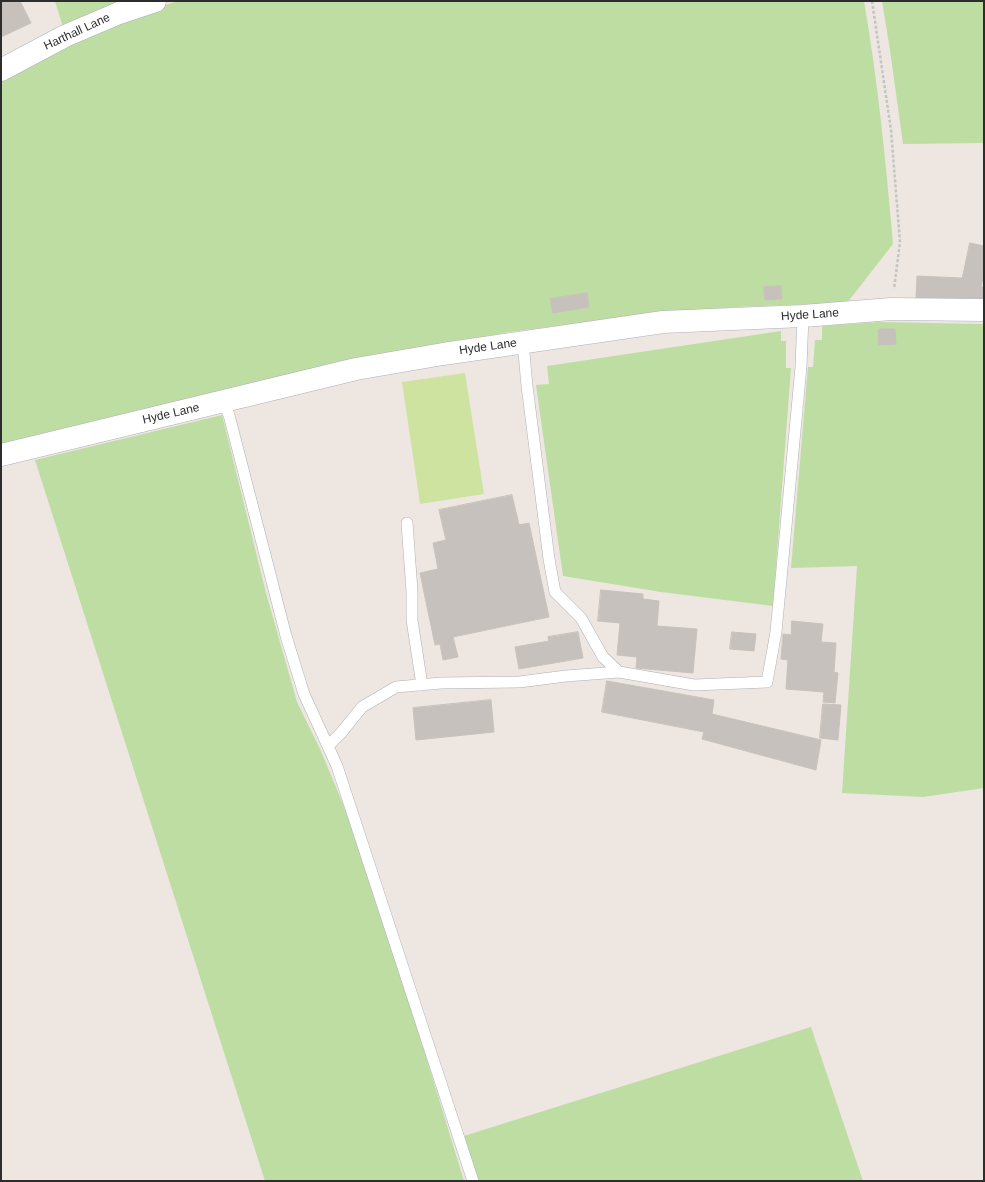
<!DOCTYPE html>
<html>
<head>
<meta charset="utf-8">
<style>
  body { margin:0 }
  #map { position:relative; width:985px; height:1182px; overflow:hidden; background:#ede6e1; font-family:Helvetica,sans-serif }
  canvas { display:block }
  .frame { position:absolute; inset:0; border:2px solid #2d2d2d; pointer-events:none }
</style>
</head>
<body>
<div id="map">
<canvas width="985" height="1182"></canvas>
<div class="frame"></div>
</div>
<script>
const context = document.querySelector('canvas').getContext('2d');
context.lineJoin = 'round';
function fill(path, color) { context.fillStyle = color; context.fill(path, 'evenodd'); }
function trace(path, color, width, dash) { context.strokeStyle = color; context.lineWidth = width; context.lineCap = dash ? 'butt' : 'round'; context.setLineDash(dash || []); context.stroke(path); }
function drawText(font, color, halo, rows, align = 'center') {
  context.font = font + ' Helvetica,sans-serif'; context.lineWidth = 4; context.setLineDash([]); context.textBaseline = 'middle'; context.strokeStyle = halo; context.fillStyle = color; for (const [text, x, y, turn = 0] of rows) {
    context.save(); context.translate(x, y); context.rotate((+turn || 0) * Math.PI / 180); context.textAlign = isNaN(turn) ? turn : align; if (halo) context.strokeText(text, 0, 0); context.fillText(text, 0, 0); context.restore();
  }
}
fill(new Path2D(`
  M55 1H121L63 27Z
  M179 1H864C878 82 886 163 893 244L847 303 735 307 629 317 509 332 351 362 1 446V80L71 44 151 9Z
  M882 1H984V143L903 144 890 50Z
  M878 322 984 324V788L923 797 842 793 857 566 791 568 808 367H813L815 340H822V326Z
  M781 331V341H786V368H791L773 606 661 592 563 576 536 385 549 384 547 366Z
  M222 415 266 593 297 702 320 749 345 809 397 962 464 1181H265L35 460Z
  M811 1027 863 1181H478L464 1136Z`), '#bedda3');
fill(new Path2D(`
  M465 373 484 494 420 504 402 382Z`), '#cfe3a0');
const building = new Path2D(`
  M1 1H20L31 23 1 37Z
  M970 243 984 246V273L981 287H984V301L916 298 917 276 962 278Z
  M781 286 782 299 765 300 764 287Z
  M587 293 589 307 553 313 550 299Z
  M879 329H895L896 344 879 345Z
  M512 495 519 525 529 523 549 617 453 637 458 657 443 660 440 644 435 645 420 573 438 569 433 543 446 540 439 510Z
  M601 590 643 594V599L659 601 657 626 697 629 693 673 636 668 637 657 617 655 620 623 598 621Z
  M792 621 823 624 821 642 836 643 834 672 838 673 835 703 823 702 824 692 786 689 788 660 781 659 783 634 791 635Z
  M578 632 583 658 519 669 515 647 549 641 548 637Z
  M732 632 756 634 754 651 730 649Z
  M607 681 714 700 712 714 821 740 816 770 702 739 704 732 602 712Z
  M491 700 494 732 416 740 413 708Z
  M823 704 841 705 838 740 820 738Z`);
fill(building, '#c6c1bc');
trace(building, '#c8c2ba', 1);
const lane = new Path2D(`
  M523 342 527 386 549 559 555 592 581 618 603 657 619 672 694 685 767 682 776 632 801 367 803 316
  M223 401 229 415 286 636 304 694 337 766 473 1181
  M407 523 412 591V620L422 685
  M328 746 341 733 362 707 396 687 441 683 519 682 566 676 619 672`);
const street = new Path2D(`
  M1 70 65 36 119 13 155 1
  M1 455 356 369 443 354 663 322 803 316 891 309 984 310`);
trace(lane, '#adb0b8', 12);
trace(street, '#adb0b8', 23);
trace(new Path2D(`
  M872 1 891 130 900 242 894 289`), '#c4c4c4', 2.5, [3, 2]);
trace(lane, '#fff', 11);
trace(street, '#fff', 22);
drawText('12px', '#2d2d2d', '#fff', [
  ["Harthall Lane",77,32,-25],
  ["Hyde Lane",810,315,-4],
  ["Hyde Lane",488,347,-8],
  ["Hyde Lane",171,414,-13]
]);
</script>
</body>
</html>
